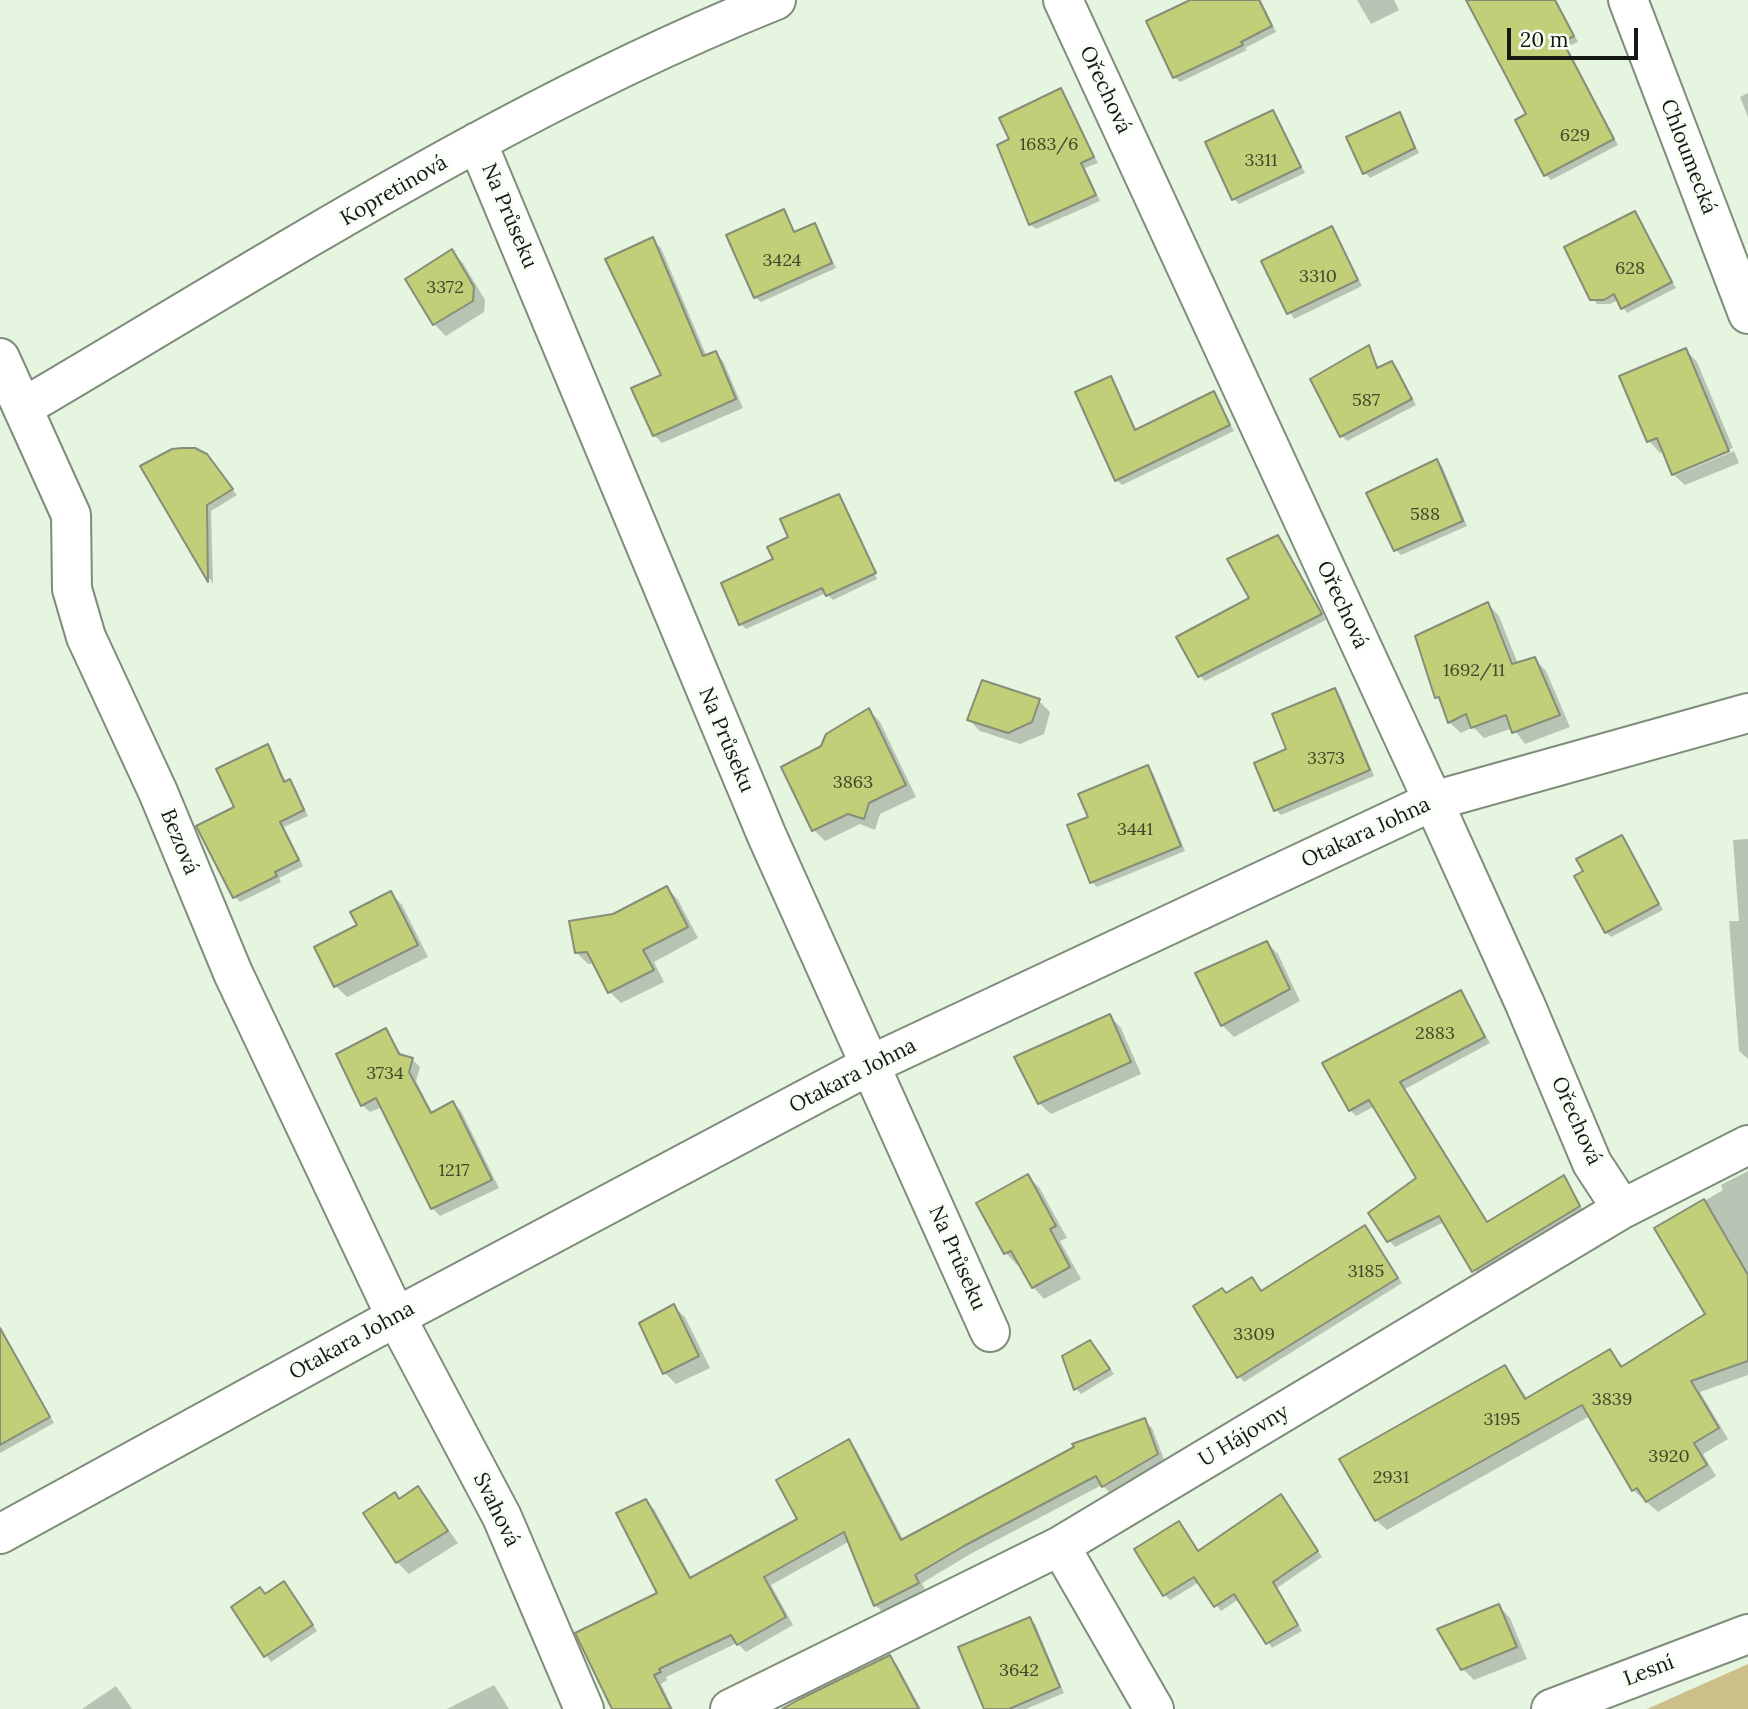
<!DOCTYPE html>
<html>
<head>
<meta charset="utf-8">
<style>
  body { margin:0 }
  #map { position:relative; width:1748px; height:1709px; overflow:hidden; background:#e5f5e0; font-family:Lora,serif }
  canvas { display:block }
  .scale { position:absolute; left:1507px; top:28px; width:131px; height:32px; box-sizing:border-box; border:4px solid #141a12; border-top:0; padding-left:9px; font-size:21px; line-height:24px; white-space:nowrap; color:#141a12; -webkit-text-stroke:5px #f8fff6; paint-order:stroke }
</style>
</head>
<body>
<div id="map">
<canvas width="1748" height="1709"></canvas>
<div class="scale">20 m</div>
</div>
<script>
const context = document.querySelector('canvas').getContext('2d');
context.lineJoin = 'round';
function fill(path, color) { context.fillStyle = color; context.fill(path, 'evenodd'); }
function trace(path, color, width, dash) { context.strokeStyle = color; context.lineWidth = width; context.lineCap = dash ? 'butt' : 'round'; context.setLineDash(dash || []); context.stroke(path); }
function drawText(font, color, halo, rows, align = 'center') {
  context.font = font + ' Lora,serif'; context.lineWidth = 7; context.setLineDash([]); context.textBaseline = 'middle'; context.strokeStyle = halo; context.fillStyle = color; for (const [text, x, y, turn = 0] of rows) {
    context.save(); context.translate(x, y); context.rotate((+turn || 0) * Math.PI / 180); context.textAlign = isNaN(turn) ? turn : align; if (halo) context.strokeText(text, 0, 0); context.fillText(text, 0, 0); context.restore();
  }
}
fill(new Path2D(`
  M1748 1664V1709H1647Z`), '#cdbf89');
fill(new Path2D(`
  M1194 0H1261L1276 32 1245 48 1247 50 1180 82 1175 77Z
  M1357 0H1394L1399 10 1371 24Z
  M1483 0H1556L1578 42 1567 47 1618 145 1551 180 1546 175 1528 115Z
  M1061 90 1098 163 1085 168 1100 201 1036 229 1030 224 1011 140Z
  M1748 93V117L1740 97Z
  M1273 112 1305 173 1239 204 1234 199Z
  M1400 114 1419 153 1370 178 1365 172Z
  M784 211 796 233 814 225 819 231 836 268 761 302 755 297Z
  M1635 213 1676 288 1627 313 1618 300 1610 304H1597L1592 298Z
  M1332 228 1362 286 1294 319 1263 261Z
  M652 240 661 248 707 357 715 353 723 361 743 408 662 443 654 435 664 376Z
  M452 252 463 263 485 300 484 312 446 336 434 324Z
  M1368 347 1380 369 1392 363 1397 368 1416 405 1347 441 1342 436Z
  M1686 350 1697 362 1733 448 1676 471V475L1734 451 1739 463 1685 485 1673 474 1664 451 1660 453 1649 441Z
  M1110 378 1137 431 1213 393 1234 431 1122 485 1117 480Z
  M1437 461 1442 466 1467 526 1401 555 1396 550Z
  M213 463 237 495 211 511 213 584 142 467Z
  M838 496 877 579 833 600 826 593 746 629 741 624 790 538Z
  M1278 537 1326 620 1205 681 1200 676 1252 599Z
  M1488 604 1499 616 1518 664 1535 659 1546 671 1570 727 1525 744 1513 728 1484 738 1473 727 1461 733 1449 722 1437 697Z
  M1335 690 1340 696 1374 776 1281 815 1276 810 1288 750Z
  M1039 701 1050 712 1044 734 1020 744 980 731 969 720Z
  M869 710 880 722 916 797 880 814 875 830 860 824 825 841 814 830Z
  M267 746 287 783 295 787 308 816 284 827 303 866 279 878 281 882 240 902 235 897 236 807Z
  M1148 768 1153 773 1185 851 1097 887 1092 882 1090 818Z
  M1622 837 1663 910 1611 937 1606 932Z
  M1748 839V1059L1739 1051 1729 921H1739L1733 840Z
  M667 888 678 900 698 938 654 962 664 982 621 1003 610 992 595 963 588 964 576 952 614 916Z
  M391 893 402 905 428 957 347 997 336 986 359 925Z
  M1267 943 1278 954 1300 1001 1234 1037 1222 1025Z
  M1461 992 1490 1043 1405 1089 1488 1223 1563 1177 1585 1213 1480 1277 1444 1222 1395 1247 1389 1240 1418 1179 1375 1106 1356 1116 1350 1110Z
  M1110 1016 1121 1028 1141 1074 1051 1114 1039 1103Z
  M386 1030 403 1057 412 1059 420 1067 416 1081 433 1114 453 1103 461 1111 499 1188 440 1216 432 1208 382 1107 370 1112 362 1105Z
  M1748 1171V1375L1700 1392 1728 1439 1703 1454 1716 1476 1658 1512 1633 1490 1590 1416 1387 1530 1376 1520 1505 1367 1528 1399 1610 1351 1624 1367 1708 1314 1657 1229 1723 1190 1721 1185Z
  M1027 1176 1039 1187 1067 1238 1060 1241 1081 1279 1044 1299 1033 1287 1020 1264 1017 1265 1006 1253 978 1203Z
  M1365 1227 1402 1283 1244 1382 1239 1376 1227 1295 1252 1279 1262 1292Z
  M673 1306 685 1317 710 1368 676 1384 665 1373Z
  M1090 1342 1114 1374 1081 1394 1076 1389 1064 1357Z
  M20 1367 54 1423 0 1453V1378Z
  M1144 1420 1152 1428 1165 1462 1111 1494 1102 1485 972 1553 922 1583 926 1592 884 1613 876 1606 850 1541 771 1585 793 1625 746 1652 737 1643 666 1677 667 1680 661 1684 673 1709H614L659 1594 646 1501 654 1509 692 1579 800 1520 848 1441 856 1449 904 1541Z
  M418 1489 458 1543 409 1574 397 1562 395 1494 400 1500Z
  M1286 1502 1322 1557 1277 1588 1302 1631 1272 1648 1239 1599 1221 1611 1199 1582 1170 1600 1164 1594Z
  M289 1589 317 1631 271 1662 233 1608Z
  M1499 1606 1510 1618 1527 1659 1474 1680 1463 1669Z
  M1030 1619 1035 1624 1064 1693 1026 1709H986Z
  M889 1657 897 1665 921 1709H785Z
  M494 1685 509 1709H447Z
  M116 1686 132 1709H82Z`), '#0003');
const building = new Path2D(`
  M1190 0H1259L1272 26 1241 42 1243 45 1173 78 1146 21Z
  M1466 0H1555L1574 36 1563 42 1614 139 1544 176 1515 120 1526 114Z
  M1061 88 1094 157 1081 163 1096 195 1029 225 997 145 1009 139 999 118Z
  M1273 110 1301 167 1232 200 1205 142Z
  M1400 112 1415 148 1363 174 1346 137Z
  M784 209 794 232 815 223 832 263 754 298 726 235Z
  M1635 211 1672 282 1621 309 1614 294 1604 300H1590L1564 247Z
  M1332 226 1358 280 1287 314 1261 261Z
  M653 237 703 356 716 351 736 399 653 436 631 388 661 375 605 259Z
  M452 249 474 287 473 301 433 325 405 279Z
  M1369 345 1377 368 1392 361 1412 399 1340 437 1310 379Z
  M1686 348 1729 451 1672 475 1657 438 1647 442 1619 376Z
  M1111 376 1135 430 1214 391 1230 425 1115 481 1075 392Z
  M182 448H195L207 454 233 489 207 505 208 582 140 466 172 449Z
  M1437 459 1463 521 1394 551 1366 493Z
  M839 494 876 573 826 596 822 588 739 625 721 583 773 559 767 547 788 537 780 519Z
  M1278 535 1322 614 1198 677 1176 637 1249 598 1227 559Z
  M1488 602 1512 664 1535 657 1560 715 1512 733 1506 715 1471 728 1466 714 1448 723 1439 697 1435 698 1415 636Z
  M982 680 1040 699 1032 722 1008 733 967 720Z
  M1335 688 1370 770 1274 811 1254 763 1286 749 1272 714Z
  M869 708 906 785 869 803 864 819 848 814 812 831 781 767 821 746 826 734Z
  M268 744 284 782 290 779 304 810 280 822 299 860 275 872 277 876 233 898 196 826 234 807 216 769Z
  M1148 765 1181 846 1090 883 1067 825 1088 817 1078 794Z
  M1622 835 1659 904 1605 933 1574 876 1583 871 1576 859Z
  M667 886 688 927 643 950 654 970 608 993 587 952 575 953 569 921 613 914Z
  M391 891 418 945 334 987 314 947 357 925 350 912Z
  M1267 941 1290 989 1221 1026 1195 973Z
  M1461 990 1485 1037 1400 1082 1487 1222 1564 1175 1580 1206 1472 1272 1439 1216 1387 1242 1368 1213 1416 1178 1369 1100 1349 1111 1322 1063Z
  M1110 1014 1131 1062 1038 1104 1014 1057Z
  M386 1028 399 1054 413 1058 409 1072 431 1113 453 1101 492 1180 431 1209 376 1098 361 1106 336 1054Z
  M1028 1174 1056 1226 1050 1229 1070 1267 1032 1288 1011 1251 1004 1254 976 1203Z
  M1704 1199 1748 1275V1361L1691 1381 1719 1428 1694 1443 1707 1465 1646 1502 1637 1488 1632 1491 1582 1405 1375 1521 1339 1459 1505 1365 1525 1399 1610 1349 1621 1367 1705 1314 1654 1228Z
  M1365 1225 1398 1278 1237 1378 1193 1306 1222 1288 1226 1293 1252 1277 1261 1291Z
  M674 1304 699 1356 663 1374 639 1323Z
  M0 1328 50 1417 0 1445Z
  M1090 1340 1110 1369 1074 1390 1062 1356Z
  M1145 1418 1158 1454 1102 1487 1096 1476 964 1546 915 1575 919 1583 874 1606 844 1532 764 1577 786 1617 737 1645 731 1635 659 1669 661 1672 654 1675 671 1709H612L575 1633 657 1593 616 1513 646 1499 690 1578 797 1519 776 1480 849 1439 901 1540 1074 1447 1072 1444Z
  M418 1486 448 1531 396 1563 363 1513 395 1492 399 1499Z
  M1281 1494 1318 1551 1273 1582 1298 1625 1266 1644 1234 1594 1214 1607 1194 1577 1163 1596 1134 1549 1179 1521 1198 1551Z
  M284 1581 313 1625 264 1657 231 1607 260 1587 265 1594Z
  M1499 1604 1517 1647 1461 1670 1437 1629Z
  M1030 1617 1060 1687 1009 1709H984L958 1647Z
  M890 1655 919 1709H782L798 1700Z`);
fill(building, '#c0cf78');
trace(building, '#888d77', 2);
const minor = new Path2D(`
  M1063 0 1433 801 1525 1004 1592 1163 1622 1209
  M1628 0 1748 314
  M477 142 767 836 990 1332
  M0 358 71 515 72 589 86 637 158 792 233 973 396 1317 502 1517 584 1709
  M24 407C269 263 511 106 776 0
  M0 1534 396 1317 870 1065 1433 801 1748 713
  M1060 1546 1154 1709
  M730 1709 1060 1546 1622 1209 1748 1145
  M1551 1709 1748 1634`);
trace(minor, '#7e8d7a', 42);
trace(minor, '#fff', 38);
drawText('18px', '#3f472c', null, [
  ["629",1575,136],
  ["1683/6",1049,145],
  ["3311",1261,161],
  ["3424",782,261],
  ["628",1630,269],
  ["3310",1318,277],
  ["3372",445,288],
  ["587",1366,401],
  ["588",1425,515],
  ["1692/11",1474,671],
  ["3373",1326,759],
  ["3863",853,783],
  ["3441",1135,830],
  ["2883",1435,1034],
  ["3734",385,1074],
  ["1217",454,1171],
  ["3185",1366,1272],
  ["3309",1254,1335],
  ["3839",1612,1400],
  ["3195",1502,1420],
  ["3920",1669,1457],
  ["2931",1391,1478],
  ["3642",1019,1671]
]);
drawText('21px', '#141a12', '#f8fff6', [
  ["Ořechová",1105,90,65],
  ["Chloumecká",1688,157,69],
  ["Kopretinová",394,191,-30],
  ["Na Průseku",509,216,67],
  ["Ořechová",1342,605,65],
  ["Na Průseku",726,740,67],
  ["Otakara Johna",1366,833,-25],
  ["Bezová",179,842,68],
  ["Otakara Johna",853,1076,-27],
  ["Ořechová",1576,1121,66],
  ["Na Průseku",957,1258,66],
  ["Otakara Johna",352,1341,-29],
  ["U Hájovny",1244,1436,-31],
  ["Svahová",496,1510,64],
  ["Lesní",1649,1671,-21]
]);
</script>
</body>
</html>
